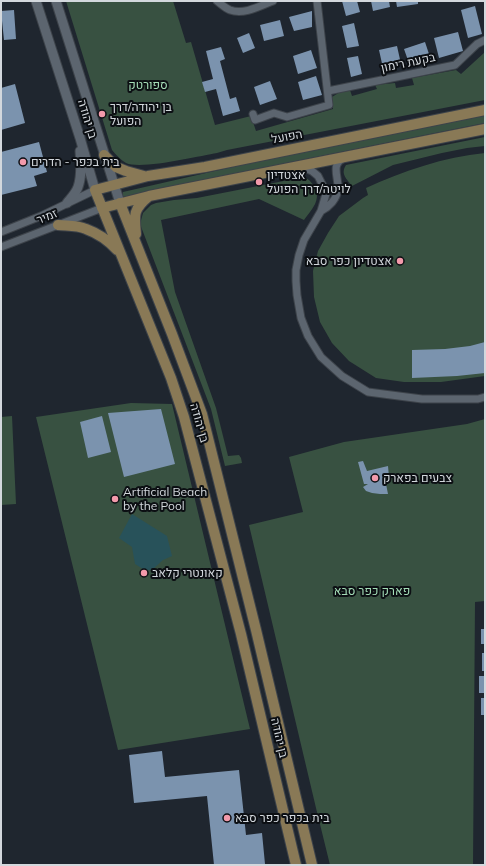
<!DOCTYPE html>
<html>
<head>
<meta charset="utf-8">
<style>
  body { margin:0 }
  #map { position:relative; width:486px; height:866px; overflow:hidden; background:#1f262f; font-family:Mulish,sans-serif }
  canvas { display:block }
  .frame { position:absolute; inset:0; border:2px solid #d3d8dd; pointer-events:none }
</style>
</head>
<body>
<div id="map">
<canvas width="486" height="866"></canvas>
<div class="frame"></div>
</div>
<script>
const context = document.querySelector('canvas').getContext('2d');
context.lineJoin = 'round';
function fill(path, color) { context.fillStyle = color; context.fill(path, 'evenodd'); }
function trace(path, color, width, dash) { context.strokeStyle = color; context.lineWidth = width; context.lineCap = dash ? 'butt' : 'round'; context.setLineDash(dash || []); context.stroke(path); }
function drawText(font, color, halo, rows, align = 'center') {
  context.font = font + ' Mulish,Heebo,sans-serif'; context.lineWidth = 4; context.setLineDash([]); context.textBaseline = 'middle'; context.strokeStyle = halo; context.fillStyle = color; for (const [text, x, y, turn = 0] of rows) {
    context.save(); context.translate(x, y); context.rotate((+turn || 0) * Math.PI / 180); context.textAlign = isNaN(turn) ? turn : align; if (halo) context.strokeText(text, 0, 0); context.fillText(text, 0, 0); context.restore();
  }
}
fill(new Path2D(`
  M66 1H173L186 43 191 42 215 125 251 116 256 131 333 109 332 97 340 92 350 90 352 96 377 89 375 85 395 83 396 88 414 85 412 78 456 70 461 74 485 52V100L227 150 217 153C199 156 141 170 126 163 121 160 116 155 112 150Z
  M485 115V123L192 182 123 197V192L241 165Z
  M485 137V146L467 148 442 153 393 165 352 186C347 179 340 174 346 165Z
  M485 153V376L441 382H404L376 378 349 361 332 343 320 322 314 297 313 271 318 251 328 233 339 216 363 198 368 195 366 188C403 171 444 157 485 153Z
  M304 177C309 179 311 182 314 186 322 200 312 209 304 220L259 199 161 220 175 292 216 408 228 456 239 455 241 458 242 463 225 466 211 409 140 224 143 213 151 205 156 203 174 200 197 198Z
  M131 403 172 404 250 729 118 750 36 417Z
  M12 416 16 504 1 505V417Z
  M485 419V601L475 602 473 865H330L316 808 249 525 303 512 289 457 344 442 467 424Z`), '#385141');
fill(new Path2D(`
  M132 514 167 536 172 556 163 560 153 569 146 571 135 564 132 547 119 538Z`), '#28525a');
fill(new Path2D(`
  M342 1H357L360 12 346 16Z
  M371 1H389L390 7 373 11Z
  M396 1H418V4L397 7Z
  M475 6 482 34 468 38 461 10Z
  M14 10 16 39 4 40 1 11Z
  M312 11V27L294 31 289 17Z
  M280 20 284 36 264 41 260 25Z
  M354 23 359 46 347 48 342 26Z
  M458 32 463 51 439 58 434 38Z
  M249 33 255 48 243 53 237 38Z
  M425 42 431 60 410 66 404 49Z
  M397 46 401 64 383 68 379 50Z
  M221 47 225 59 220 61 230 99 236 97 240 111 223 116 216 89 205 92 202 82 213 79 206 51Z
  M311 50 317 68 298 74 293 56Z
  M358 56 362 74 351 77 347 58Z
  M316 76 322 95 303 100 298 82Z
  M270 81 277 99 260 105 254 87Z
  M15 84 25 123 1 130V88Z
  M39 142 47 172 34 176 37 186 1 195V152Z
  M485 342V373L457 376 412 378V350L445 349 470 346Z
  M161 409 175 464 124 477 108 413Z
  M102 416 111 452 88 458 80 422Z
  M363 461 367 471 388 466 389 477 387 479 386 484 388 494H380L372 493 366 491 363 487 368 484H364L358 462Z
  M481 629H485V644H481Z
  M482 653H485V671H482Z
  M479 676H485V693H479Z
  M481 698H485V715H481Z
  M162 751 165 777 239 770 246 835 262 833 265 864 252 865H214L207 796 134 803 129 755Z`), '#7b93ae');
const minor = new Path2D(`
  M217 1C221 4 225 8 230 10 244 15 260 6 273 1
  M328 91 455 65 477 44 485 40
  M253 114 255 120 274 113 287 117 329 105 317 1
  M300 168H305L312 171 318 176 323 186 326 194 321 211 304 240 299 255 296 270V281L297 295 301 318 308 336 321 357 342 376 368 392 391 395 422 399H478L485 397
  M321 211C329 207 337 199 338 189 339 178 330 164 344 158
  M1 232 41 216 95 190
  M1 247 102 208`);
const tertiary = new Path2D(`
  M36 1 80 138 95 190
  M56 1 120 203
  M67 203C71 198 76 193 78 187 82 176 81 163 80 151`);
const secondary = new Path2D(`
  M104 155 116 167 126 171 144 176
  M120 203 172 334 202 414 256 630 312 865
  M102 208 149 196 485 129
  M58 225C67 226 77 225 86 229 97 233 109 241 117 250
  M136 234C134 215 133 209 149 196
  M296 865 241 634 184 417 171 378 95 190 148 176 205 167 485 110`);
trace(minor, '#3d434a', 9);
trace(tertiary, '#3d434a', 11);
trace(secondary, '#3d434a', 12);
trace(minor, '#5c656f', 7);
trace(tertiary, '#5c656f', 9);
trace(secondary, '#897956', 10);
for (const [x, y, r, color] of [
  [102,114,4,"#f39aab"],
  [23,162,4,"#f39aab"],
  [259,182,4,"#f39aab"],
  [400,261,4,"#f39aab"],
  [375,478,4,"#f39aab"],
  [115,499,4,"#f39aab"],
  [144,573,4,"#f39aab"],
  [227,818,4,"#f39aab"]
]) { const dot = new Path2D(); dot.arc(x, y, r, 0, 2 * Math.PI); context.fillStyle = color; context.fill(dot); trace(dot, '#0c0f13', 1.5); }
drawText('12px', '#d3d8dd', '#0c0f13', [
  ["בקעת רימון",408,63,-12],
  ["בן יהודה",87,119,73],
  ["הפועל",287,137,-11],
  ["זמיר",47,217,-22],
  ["בן יהודה",199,423,74],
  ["בן יהודה",279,738,77]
]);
drawText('12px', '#a4ddb7', '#0c0f13', [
  ["ספורטק",148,85],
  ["פארק כפר סבא",372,591]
]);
drawText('12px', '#d3d8dd', '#0c0f13', [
  ["בן יהודה/דרך",110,107],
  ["הפועל",110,121],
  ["בית בכפר - הדרים",31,162],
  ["אצטדיון",267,175],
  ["לויטה/דרך הפועל",267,189],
  ["אצטדיון כפר סבא",392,261,"right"],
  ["צבעים בפארק",383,478],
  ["Artificial Beach",123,492],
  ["by the Pool",123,506],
  ["קאונטרי קלאב",152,573],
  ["בית בכפר כפר סבא",235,818]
], 'left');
</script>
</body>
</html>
